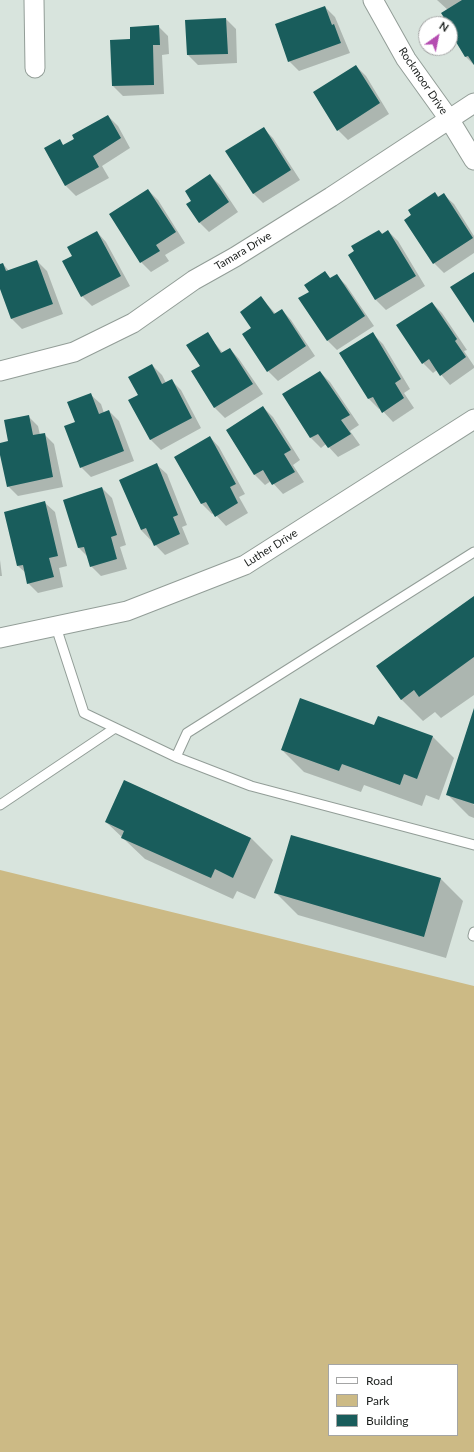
<!DOCTYPE html>
<html>
<head>
<meta charset="utf-8">
<style>
  body { margin:0 }
  #map { position:relative; width:474px; height:1452px; overflow:hidden; background:#d8e4dd; font-family:Lato,sans-serif }
  canvas { display:block }
  .legend { position:absolute; left:328px; top:1364px; width:130px; height:72px; box-sizing:border-box; background:#fff; border:1px solid #a4a5a5; margin:0; padding:5px 7px; list-style:none; font-size:12px; color:#1b1f1d }
  .legend li { display:flex; align-items:center; gap:8px; height:20px }
  .legend b { width:20px; border:1px solid #a4a5a5 }
  .north { position:absolute; left:418px; top:16px; width:40px; height:40px; box-sizing:border-box; background:#fff; border:1px solid #a4a5a5; border-radius:50%; rotate:33deg; font-size:11px; font-weight:700; line-height:16px; text-align:center; color:#1b1f1d }
  .north::after { content:''; display:block; margin:auto; width:14px; height:18px; background:#b54db1; clip-path:polygon(50% 0,100% 100%,50% 72%,0 100%) }
</style>
</head>
<body>
<div id="map">
<canvas width="474" height="1452"></canvas>
<ul class="legend">
<li><b style="height:5px;background:#fff"></b>Road</li>
<li><b style="height:11px;background:#ccba85"></b>Park</li>
<li><b style="height:11px;background:#195d5c"></b>Building</li>
</ul>
<div class="north">N</div>
</div>
<script>
const context = document.querySelector('canvas').getContext('2d');
context.lineJoin = 'round';
function fill(path, color) { context.fillStyle = color; context.fill(path, 'evenodd'); }
function trace(path, color, width, dash) { context.strokeStyle = color; context.lineWidth = width; context.lineCap = dash ? 'butt' : 'round'; context.setLineDash(dash || []); context.stroke(path); }
function drawText(font, color, halo, rows, align = 'center') {
  context.font = font + ' Lato,sans-serif'; context.lineWidth = 4; context.setLineDash([]); context.textBaseline = 'middle'; context.strokeStyle = halo; context.fillStyle = color; for (const [text, x, y, turn = 0] of rows) {
    context.save(); context.translate(x, y); context.rotate((+turn || 0) * Math.PI / 180); context.textAlign = isNaN(turn) ? turn : align; if (halo) context.strokeText(text, 0, 0); context.fillText(text, 0, 0); context.restore();
  }
}
fill(new Path2D(`
  M0 870 474 986V1452H0ZM329 1365H457V1435H329Z`), '#ccba85');
fill(new Path2D(`
  M437 0H474V65L466 57 450 30V24H446L448 23V10Z
  M325 7 335 17 350 53 299 71 289 61Z
  M226 19 236 29 237 63 198 65 188 55Z
  M158 26 168 36 169 54 162 55 164 94 123 96 113 86 131 40Z
  M356 66 366 76 389 114 348 140 338 130Z
  M108 116 118 126 130 148 102 166 109 178 76 196 66 186 45 149 59 141 64 146Z
  M263 128 273 138 300 180 263 203 253 193Z
  M210 175 220 185 238 212 209 232 199 222 193 201Z
  M148 190 158 200 185 243 165 255 169 261 151 272 141 262Z
  M435 193 439 197 444 195 454 204 474 236V253L444 273 434 263 405 220Z
  M379 231 383 234 388 231 398 241 425 286 386 310 376 300 349 255Z
  M97 232 106 242 130 286 92 306 82 296 73 256Z
  M37 261 47 271 63 314 22 329 12 319 0 286V265L3 264 9 271Z
  M325 273 331 279 336 275 346 285 374 326 337 350 327 340 310 292Z
  M261 298 276 314 282 310 291 320 315 356 278 381 268 371 253 328Z
  M432 303 442 313 467 350 464 351 474 366V368L450 385 437 370 433 373 423 363Z
  M207 334 223 353 230 349 239 359 263 394 225 418 215 408 192 372 201 366Z
  M373 334 383 344 410 389 404 393 414 408 393 422 380 408 379 409 369 399 340 353Z
  M152 365 162 375 166 383 171 380 181 390 201 428 161 450 151 440 129 401 139 395Z
  M320 372 330 382 359 425 350 431 360 445 338 457 326 444 321 448 311 438 284 395Z
  M91 395 101 404 104 413 109 411 119 421 134 461 91 477 81 467 76 422Z
  M263 407 273 417 300 460 293 465 304 482 283 494 271 481 265 485 255 475 227 431Z
  M28 416 38 426 40 435 44 434 54 444 63 487 18 496 8 486 0 444 9 442Z
  M210 437 219 447 245 494 239 497 248 513 226 526 214 513 212 514 202 504 176 457Z
  M157 465 167 474 187 525 182 527 189 544 165 555 141 530Z
  M102 488 112 498 126 545 120 547 127 569 101 576 91 566 88 557 79 548 64 501Z
  M45 503 55 512 67 566 59 568 63 587 38 593 28 583 26 573 18 566Z
  M0 560 2 576H0Z
  M474 598V695L441 718 435 712 423 721 401 699Z
  M474 711V803L472 802 474 805V818L469 816 447 794Z
  M432 736 454 758 439 800 426 795 422 806 364 785 361 792 304 772 282 750Z
  M125 781 251 838 273 860 255 899 237 891 233 899 145 859 106 822Z
  M441 879 463 901 446 958 298 915 276 893Z`), '#0003');
fill(new Path2D(`
  M462 0H474V65L468 56 465 57 450 32V24H445L444 22H447L441 13Z
  M325 6 332 25 334 24 341 43 288 62 275 24Z
  M226 18 228 54 187 55 185 20Z
  M159 25 160 45H153L154 85 112 86 110 40 130 39V27Z
  M356 65 380 103 337 131 313 92Z
  M108 115 121 138 93 156 99 167 65 186 44 148 60 139 63 145 74 139 72 135Z
  M264 127 291 170 253 194 225 151Z
  M210 174 229 202 199 223 186 204 191 201 185 191Z
  M148 189 176 232 156 245 160 251 140 263 109 214Z
  M435 192 438 197 444 193 473 238 433 264 404 220 411 215 408 210Z
  M379 230 382 234 388 230 416 276 375 300 348 255 354 251 351 246Z
  M97 231 121 276 81 297 62 261 72 256 67 247Z
  M37 260 53 304 11 319 0 289V264L3 263 6 271Z
  M325 271 330 278 337 274 365 316 327 341 298 298 309 292 304 285Z
  M474 272V323L450 287Z
  M261 296 274 314 282 309 306 346 267 372 242 334 251 328 240 312Z
  M432 302 457 339 455 341 466 357 440 376 429 359 422 364 396 325Z
  M208 332 221 353 230 348 253 384 214 408 191 371 200 366 186 345Z
  M373 332 401 379 395 383 404 398 382 413 373 397 368 399 339 353Z
  M152 364 162 384 172 379 192 418 150 440 128 400 138 395 128 377Z
  M320 371 350 415 341 420 351 434 328 448 318 434 310 438 282 394Z
  M91 393 99 414 109 410 124 451 80 468 64 426 75 422 67 402Z
  M263 406 291 450 284 454 295 472 272 485 263 470 254 475 226 430Z
  M29 415 33 435 45 433 53 477 7 487 0 455V443L8 441 4 420Z
  M210 436 236 484 230 487 238 503 215 517 206 502 201 504 174 457Z
  M157 463 178 515 173 517 180 534 154 546 146 528 141 530 119 480Z
  M102 487 117 535 111 537 117 559 90 567 84 547 78 548 63 500Z
  M45 501 58 556 49 558 54 577 27 584 23 565 17 566 4 512Z
  M474 596V657L419 697 414 690 401 700 376 666Z
  M300 698 374 725 378 716 433 736 417 779 404 774 400 785 342 764 339 771 281 750Z
  M474 708V804L446 795Z
  M124 780 251 838 233 878 215 869 211 878 121 838 124 831 105 822Z
  M291 835 441 878 424 937 274 893Z`), '#195d5c');
const lane = new Path2D(`
  M56 627 84 713 176 757 187 733 474 552
  M176 757 251 786 474 845
  M0 805 115 728
  M473 936 474 932`);
const street = new Path2D(`
  M34 0 35 68
  M373 0 406 59 449 119 474 160
  M0 371 74 352 133 323 194 280 235 257 331 197 474 103
  M0 638 127 611 245 565 474 419`);
trace(lane, '#929d97', 11);
trace(street, '#929d97', 21);
trace(lane, '#fff', 9);
trace(street, '#fff', 19);
drawText('11px', '#1b1f1d', '#fff', [
  ["Rockmoor Drive",423,81,56],
  ["Tamara Drive",243,251,-31],
  ["Luther Drive",271,548,-32]
]);
</script>
</body>
</html>
